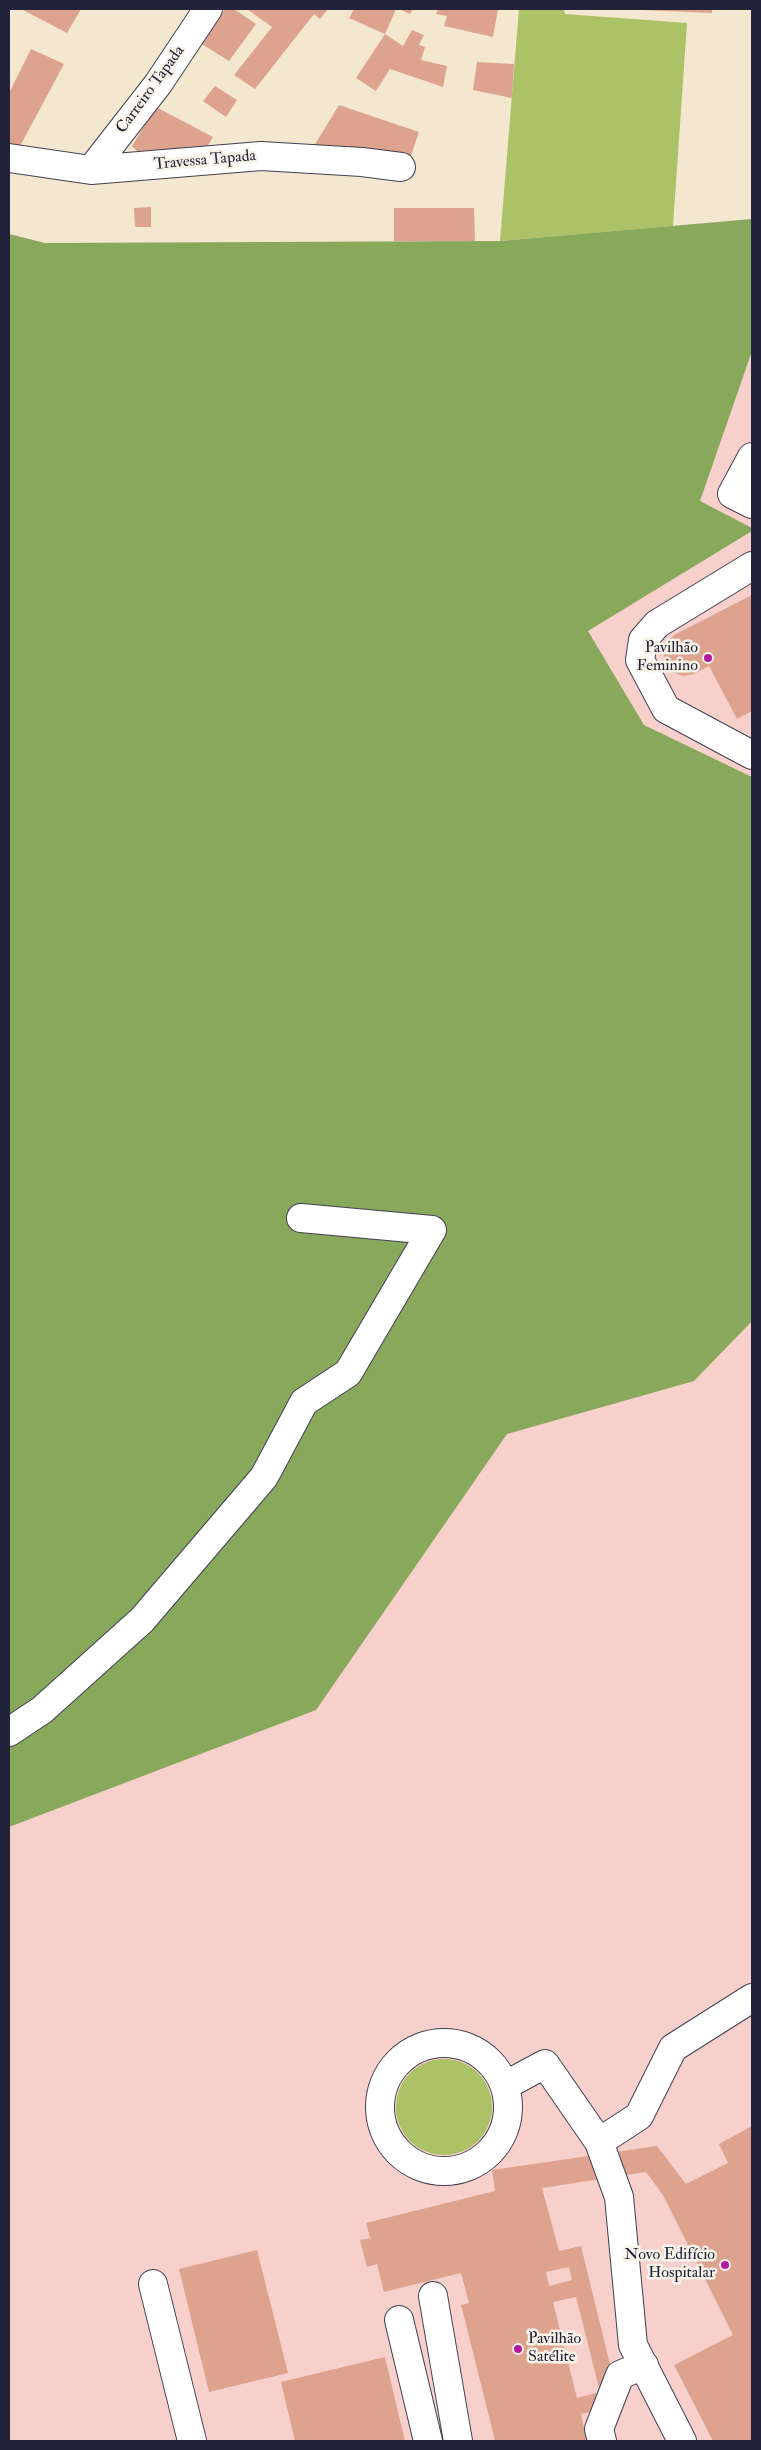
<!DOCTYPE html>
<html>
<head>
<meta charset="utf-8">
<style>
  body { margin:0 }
  #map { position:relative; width:761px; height:2450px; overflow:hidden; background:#f3e7cf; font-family:"IM FELL Double Pica",serif }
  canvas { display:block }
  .frame { position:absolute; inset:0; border:10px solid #22223b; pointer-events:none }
</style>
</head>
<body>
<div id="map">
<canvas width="761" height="2450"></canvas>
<div class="frame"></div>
</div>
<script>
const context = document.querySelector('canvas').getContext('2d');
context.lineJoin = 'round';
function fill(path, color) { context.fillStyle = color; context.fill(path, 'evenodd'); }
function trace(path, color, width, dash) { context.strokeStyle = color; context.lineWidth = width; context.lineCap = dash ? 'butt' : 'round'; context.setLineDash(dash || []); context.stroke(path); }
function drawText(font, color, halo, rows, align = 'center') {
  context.font = font + ' "IM FELL Double Pica",serif'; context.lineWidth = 5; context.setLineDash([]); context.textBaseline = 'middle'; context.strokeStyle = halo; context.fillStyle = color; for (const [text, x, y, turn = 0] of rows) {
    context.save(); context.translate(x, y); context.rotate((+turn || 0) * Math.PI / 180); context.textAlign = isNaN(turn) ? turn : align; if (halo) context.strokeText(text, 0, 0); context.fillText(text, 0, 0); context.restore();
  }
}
fill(new Path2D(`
  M752 219V2441H9V234L45 243 500 241Z`), '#f7d0cb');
fill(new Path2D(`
  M519 9H564L565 14 687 23 673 226 500 241Z
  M396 2107a48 48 0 1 1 96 0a48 48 0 1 1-96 0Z`), '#abc267');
fill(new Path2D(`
  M752 219V351L700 501 752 528V531L588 631 644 725 752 777V1321L694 1381 507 1434 316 1710 9 1827V234L45 243 500 241Z`), '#88a85c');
fill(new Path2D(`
  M21 9H81L67 33Z
  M225 9H234L256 24 229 61 200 43Z
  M247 9H328L320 19 314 14 255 89 234 75 272 27Z
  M354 9H396L385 34 349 18Z
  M399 9H413L410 14Z
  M438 9H498L493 37 444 26 447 16 436 14Z
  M641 9H712V13L641 10Z
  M412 30 424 35 419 45 425 47 421 60 447 66 443 87 390 69 376 91 356 78 385 34 403 46Z
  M31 49 64 64 19 148 9 146V93Z
  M477 62 514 64 512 98 473 90Z
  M215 86 237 100 226 117 203 101Z
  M339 105 419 132 409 161 314 146Z
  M156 107 213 137 204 152 146 160 132 146Z
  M151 207V227H135L134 208Z
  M394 208H474L475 241H394Z
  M752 595V711L737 719 709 666 694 674 683 676 672 672 665 663 664 653 667 643 674 635Z
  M752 2126V2441H713L674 2365 733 2335 663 2195 646 2172 542 2188 559 2251 581 2246 620 2405 581 2414 587 2441H495L461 2305 469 2303 461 2273 384 2292 377 2264 367 2267 360 2240 370 2238 366 2223 495 2191 492 2170 657 2146 686 2184 728 2163 719 2144ZM569 2267 572 2280 549 2286 546 2272ZM576 2297 600 2392 577 2398 553 2302Z
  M257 2250 288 2373 209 2392 179 2269Z
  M385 2357 405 2441H295L281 2382Z`), '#dea38f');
const minor = new Path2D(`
  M9 158 91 170 261 156 362 162 401 167
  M91 170 158 84 208 9
  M752 457 732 494 752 504
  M752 566 657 624 643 640 640 660 666 709 752 755
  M9 1732 42 1710 142 1620 264 1477 304 1402 348 1373 432 1230 301 1218
  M380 2107a64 64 0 1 1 128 0a64 64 0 1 1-128 0Z
  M506 2085 545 2064 599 2142 619 2197 633 2345 682 2441
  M599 2142 639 2116 673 2048 752 1998
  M153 2284 192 2441
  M433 2296 458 2441
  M399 2320 428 2441
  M602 2441 599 2429 620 2375 644 2365`);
trace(minor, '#414051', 30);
trace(minor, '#fff', 28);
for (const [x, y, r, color] of [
  [708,658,5,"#b5179e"],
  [725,2265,5,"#b5179e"],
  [518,2349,5,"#b5179e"]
]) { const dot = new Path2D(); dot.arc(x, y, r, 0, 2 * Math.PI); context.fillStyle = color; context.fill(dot); trace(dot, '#f7f3e8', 2); }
drawText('16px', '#22223b', '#f7f3e8', [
  ["Carreiro Tapada",151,90,-54],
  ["Travessa Tapada",205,161,-5]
]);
drawText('16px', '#22223b', '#f7f3e8', [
  ["Pavilhão",698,649],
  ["Feminino",698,667],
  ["Novo Edifício",715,2256],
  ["Hospitalar",715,2274],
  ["Pavilhão",528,2340,"left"],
  ["Satélite",528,2358,"left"]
], 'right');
</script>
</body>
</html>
